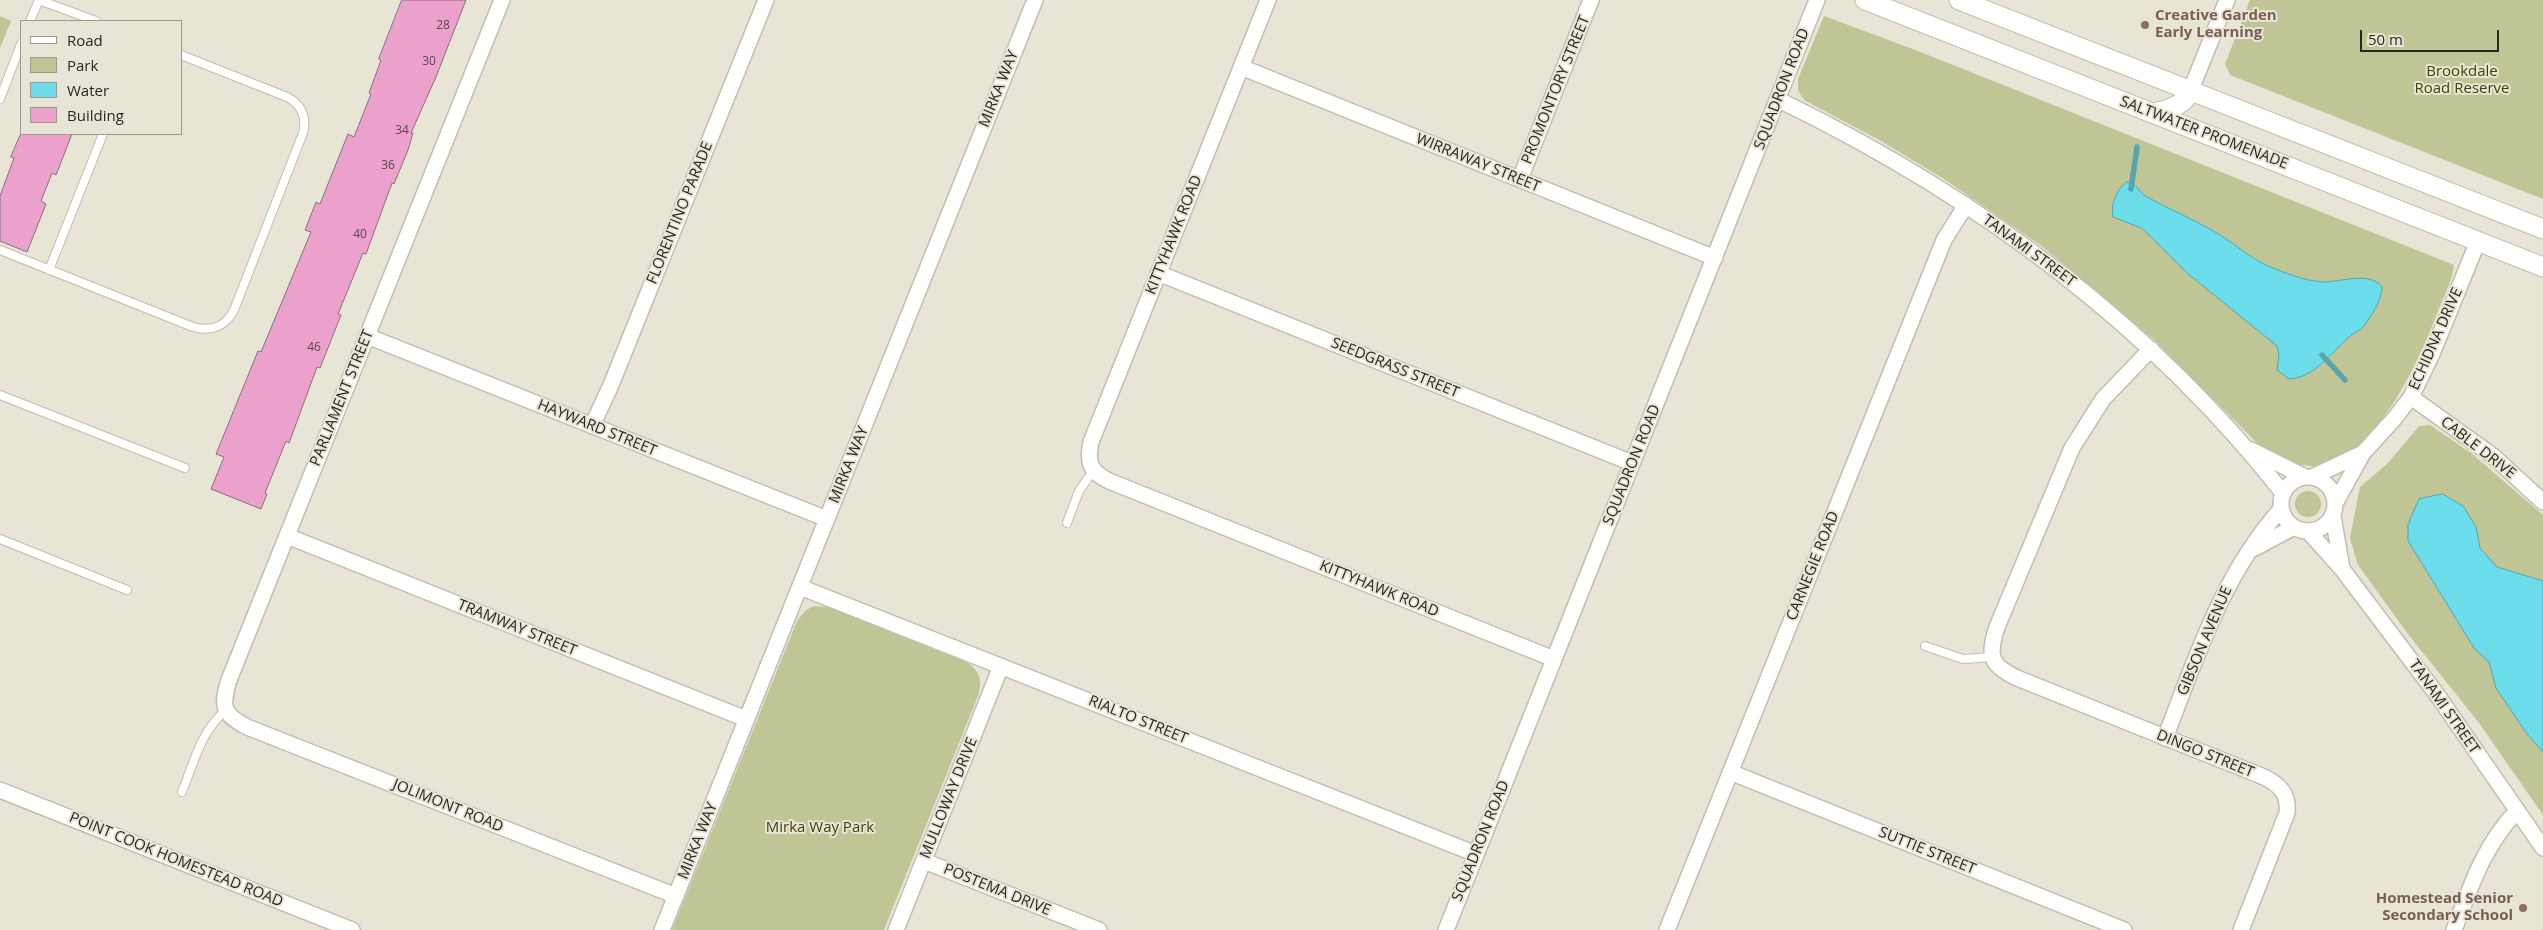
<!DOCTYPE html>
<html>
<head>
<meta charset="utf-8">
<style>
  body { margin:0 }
  #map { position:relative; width:2543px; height:930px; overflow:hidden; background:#e9e5d6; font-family:"Open Sans",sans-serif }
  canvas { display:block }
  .legend { position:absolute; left:20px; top:20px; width:162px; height:115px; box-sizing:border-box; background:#e9e5d6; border:1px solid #9c998e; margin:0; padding:6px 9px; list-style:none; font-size:15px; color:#282721 }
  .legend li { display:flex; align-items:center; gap:10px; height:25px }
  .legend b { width:25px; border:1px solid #9c998e }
  .scale { position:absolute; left:2360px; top:30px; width:139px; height:22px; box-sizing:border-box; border:2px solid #282721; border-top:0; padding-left:6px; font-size:15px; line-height:18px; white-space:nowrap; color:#282721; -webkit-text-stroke:4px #e9e5d6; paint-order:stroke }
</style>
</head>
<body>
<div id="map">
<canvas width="2543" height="930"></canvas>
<ul class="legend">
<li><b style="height:6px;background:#fff"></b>Road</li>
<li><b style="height:14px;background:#bfc594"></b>Park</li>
<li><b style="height:14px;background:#6bdce9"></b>Water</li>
<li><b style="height:14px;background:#eca1cc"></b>Building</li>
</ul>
<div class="scale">50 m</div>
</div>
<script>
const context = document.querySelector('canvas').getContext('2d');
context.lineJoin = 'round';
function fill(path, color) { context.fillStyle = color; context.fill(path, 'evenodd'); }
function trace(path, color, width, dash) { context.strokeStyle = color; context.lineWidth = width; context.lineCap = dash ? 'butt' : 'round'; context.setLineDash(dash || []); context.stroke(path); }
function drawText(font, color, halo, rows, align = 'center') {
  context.font = font + ' "Open Sans",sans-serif'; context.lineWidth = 4; context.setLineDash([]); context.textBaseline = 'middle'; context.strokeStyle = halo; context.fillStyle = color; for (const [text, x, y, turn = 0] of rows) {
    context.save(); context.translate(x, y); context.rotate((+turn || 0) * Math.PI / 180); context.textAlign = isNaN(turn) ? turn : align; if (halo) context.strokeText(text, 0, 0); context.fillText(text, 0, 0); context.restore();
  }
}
fill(new Path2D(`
  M2250 0H2543V199L2230 75 2225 64Z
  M0 16 11 21 0 48Z
  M1824 16 1918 51 2454 265C2452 281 2444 296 2438 311 2420 359 2375 461 2316 466 2297 467 2278 457 2262 448L2152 338 2043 247 1944 179 1881 141 1804 100 1798 90V79Z
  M2430 425 2471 453 2543 515V815L2479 723 2408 634 2358 565 2350 538 2360 487 2388 463 2419 426Z
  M2295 504a13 13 0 1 1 26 0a13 13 0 1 1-26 0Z
  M814 606 828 607 966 662C980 670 983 681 978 696L884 930H672L797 621 806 610Z`), '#bfc594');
const water = new Path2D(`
  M2127 182C2136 182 2139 193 2147 197 2169 209 2193 219 2215 232 2233 242 2247 256 2266 265 2285 273 2304 281 2324 282 2340 282 2371 271 2382 287 2382 300 2372 315 2364 326 2360 331 2353 333 2348 338 2331 353 2314 378 2289 379L2277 370 2279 355 2277 346 2187 273 2148 234 2141 228 2113 217C2110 205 2117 188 2127 182Z
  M2443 494 2463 506 2476 527 2480 548 2497 567 2543 581V752L2527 734 2496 688 2489 662 2474 648 2408 541V524L2419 499Z`);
fill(water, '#6bdce9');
trace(water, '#57a6ad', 1);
trace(new Path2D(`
  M2131 189 2137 147
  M2322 355 2345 380`), '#57a6ad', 5.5);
const building = new Path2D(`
  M402 0H466L436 77 411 133H413L408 150 394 184 392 183 366 254 363 253 338 314 341 315 320 368 317 367 289 443 286 441 265 493 267 494 261 509 211 489 224 457 216 454 258 351 261 352 311 232 305 230 316 202 320 204 348 134 354 137 371 94 369 93 381 60 379 59Z
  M21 134H72L56 175 52 173 41 201 46 204 27 252 0 241V196L14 158 11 157Z`);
fill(building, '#eca1cc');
trace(building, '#80727a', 1);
const service = new Path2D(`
  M39 0 96 21
  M30 21 39 0
  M0 99 21 44
  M0 250 193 327C212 332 225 327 234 310L303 133C307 117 302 105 287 97L181 55
  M49 270 103 134
  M0 395 185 468
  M1067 523 1079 491 1093 471
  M0 539 127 590
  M1925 646 1963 659 1992 657
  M182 792C194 762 201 731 226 710`);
const minor = new Path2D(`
  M502 0 229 680C221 706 222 714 247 727L676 896
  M1268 0 1091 442C1087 462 1089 471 1109 481L1554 659
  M1241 67 1715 258
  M2190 92 2227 0
  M1779 100C1973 194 2149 323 2283 493
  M1520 179 1591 0
  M1158 273 1632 463
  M367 336 827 519
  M2151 349 2103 399 2072 448 1997 627C1988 655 1989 665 2017 678L2264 777C2280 785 2289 794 2287 813L2241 930
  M2411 397 2493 456 2543 502
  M592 426 611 385 766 0
  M2251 450 2305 477
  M2281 504a27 27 0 1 1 54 0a27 27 0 1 1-54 0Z
  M2312 477 2363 453
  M2336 502 2363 453 2394 419 2411 397 2432 354 2478 241
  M2333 516 2342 569
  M2308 531 2342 569 2438 696 2543 848
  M287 536 746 719
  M2253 549 2294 527
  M800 587 1476 854
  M2165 738C2196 658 2223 574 2281 509
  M1730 772 2124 930
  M0 790 352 930
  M924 861 1099 930
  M662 930 1035 0
  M896 930 1001 666
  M1446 930 1817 0
  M1667 930 1944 240 1966 205
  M2454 930C2471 886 2483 847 2516 812`);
const tertiary = new Path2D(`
  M1865 0 2543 267
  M1959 0 2543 229
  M2155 113C2169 109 2183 106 2190 92`);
trace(service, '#c1bdaf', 10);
trace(minor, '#c1bdaf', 18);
trace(tertiary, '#c1bdaf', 21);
trace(service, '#fff', 8);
trace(minor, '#fff', 15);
trace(tertiary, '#fff', 19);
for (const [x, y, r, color] of [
  [2145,25,5,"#8d6e63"],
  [2523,908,5,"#8d6e63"]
]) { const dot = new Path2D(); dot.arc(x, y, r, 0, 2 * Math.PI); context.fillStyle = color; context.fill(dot); trace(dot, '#e9e5d6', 2); }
drawText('12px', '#59464c', null, [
  ["28",443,26],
  ["30",429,62],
  ["34",402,131],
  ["36",388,166],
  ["40",360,235],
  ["46",314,348]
]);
drawText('bold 15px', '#785e54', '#e9e5d6', [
  ["Creative Garden",2155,16],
  ["Early Learning",2155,33],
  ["Homestead Senior",2513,899,"right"],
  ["Secondary School",2513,916,"right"]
], 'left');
drawText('15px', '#3d4100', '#e9e5d6', [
  ["Brookdale",2462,72],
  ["Road Reserve",2462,89],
  ["Mirka Way Park",820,828]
]);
drawText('15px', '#282721', '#e9e5d6', [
  ["MIRKA WAY",999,89,-68],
  ["SQUADRON ROAD",1782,89,-69],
  ["PROMONTORY STREET",1556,90,-68],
  ["SALTWATER PROMENADE",2204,133,21],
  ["WIRRAWAY STREET",1478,163,22],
  ["FLORENTINO PARADE",680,213,-68],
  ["KITTYHAWK ROAD",1174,235,-68],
  ["TANAMI STREET",2029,251,36],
  ["ECHIDNA DRIVE",2436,339,-66],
  ["SEEDGRASS STREET",1395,368,22],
  ["PARLIAMENT STREET",342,398,-68],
  ["HAYWARD STREET",597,428,22],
  ["CABLE DRIVE",2478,448,38],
  ["MIRKA WAY",849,465,-68],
  ["SQUADRON ROAD",1632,465,-68],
  ["CARNEGIE ROAD",1813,566,-68],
  ["KITTYHAWK ROAD",1379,589,22],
  ["TRAMWAY STREET",517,628,22],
  ["GIBSON AVENUE",2205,641,-67],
  ["TANAMI STREET",2444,707,55],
  ["RIALTO STREET",1138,720,22],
  ["DINGO STREET",2205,754,22],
  ["MULLOWAY DRIVE",949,798,-68],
  ["JOLIMONT ROAD",448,806,22],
  ["MIRKA WAY",698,841,-68],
  ["SQUADRON ROAD",1481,841,-68],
  ["SUTTIE STREET",1927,851,22],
  ["POINT COOK HOMESTEAD ROAD",176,860,22],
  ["POSTEMA DRIVE",997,890,22]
]);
</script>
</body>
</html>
